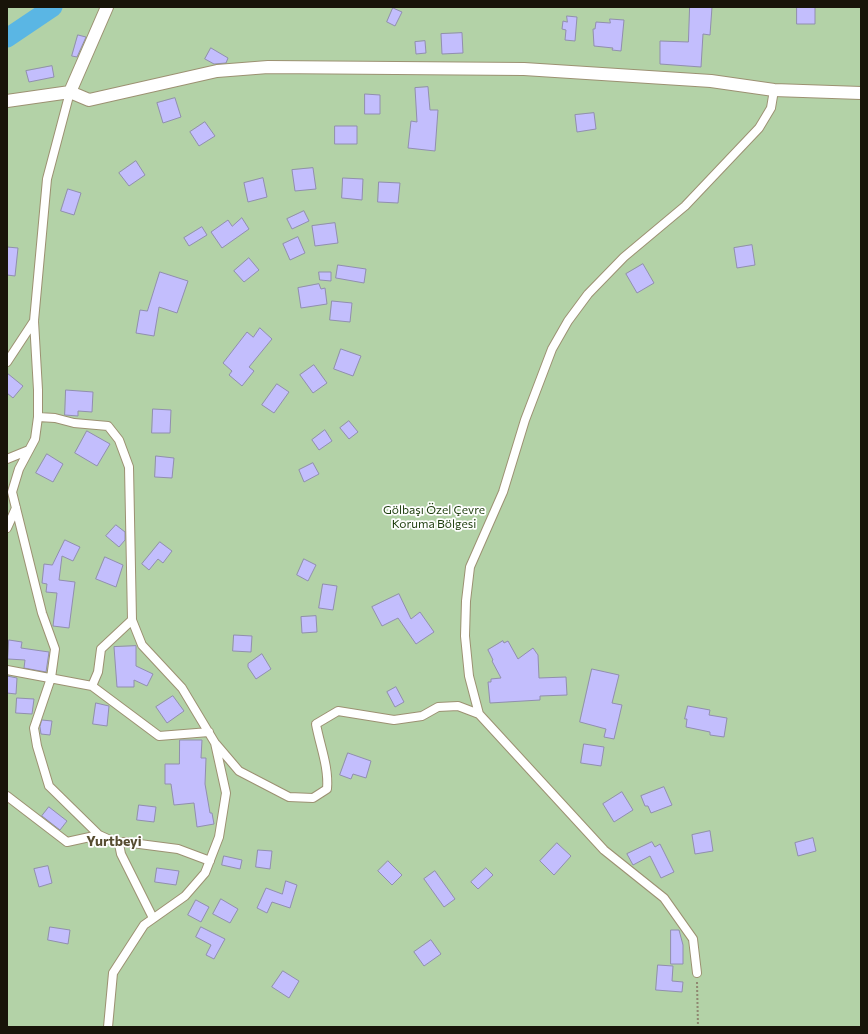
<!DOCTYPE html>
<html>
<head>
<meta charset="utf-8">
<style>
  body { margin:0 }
  #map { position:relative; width:868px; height:1034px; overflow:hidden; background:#fff3d2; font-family:Commissioner,sans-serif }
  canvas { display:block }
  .frame { position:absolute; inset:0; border:8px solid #181409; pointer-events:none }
</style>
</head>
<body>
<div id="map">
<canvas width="868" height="1034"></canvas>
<div class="frame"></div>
</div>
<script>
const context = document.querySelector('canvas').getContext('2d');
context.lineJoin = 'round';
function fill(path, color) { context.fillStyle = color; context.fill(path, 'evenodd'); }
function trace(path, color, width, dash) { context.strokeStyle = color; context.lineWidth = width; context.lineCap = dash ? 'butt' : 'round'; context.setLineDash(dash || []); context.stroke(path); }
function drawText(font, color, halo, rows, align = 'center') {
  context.font = font + ' Commissioner,sans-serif'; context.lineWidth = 3.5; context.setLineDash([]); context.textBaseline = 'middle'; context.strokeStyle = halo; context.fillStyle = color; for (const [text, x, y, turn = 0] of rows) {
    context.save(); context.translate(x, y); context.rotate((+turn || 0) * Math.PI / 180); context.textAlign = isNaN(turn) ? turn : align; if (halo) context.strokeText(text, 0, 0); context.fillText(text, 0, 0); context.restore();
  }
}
fill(new Path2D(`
  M7 7H861V1027H7Z`), '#b3d2a7');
trace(new Path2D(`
  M7 38 53 7`), '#5ab6e4', 19);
const building = new Path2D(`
  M690 7H712L710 35 703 34 701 67 660 64V41L688 42Z
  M797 7H815V24H797Z
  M393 8 402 12 395 26 387 22Z
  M567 16 577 17 575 41 565 40 566 30 562 29 563 21 567 22Z
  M610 19 624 20 621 51 612 50 613 48 594 46 593 29H595L596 22 610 23Z
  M462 33 463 53 442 54 441 34Z
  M78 35 86 37 77 57 72 56Z
  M425 41 426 53 416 54 415 42Z
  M211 48 228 58 226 63 214 64 205 59Z
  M52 66 54 77 29 82 26 71Z
  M428 87 430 110H438L435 151 408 148 411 121 417 122 415 88Z
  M365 94 380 95V114H365Z
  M175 98 181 117 163 123 157 103Z
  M594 113 596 129 577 132 575 115Z
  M205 122 215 136 199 146 190 132Z
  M335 126H357V144H335Z
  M136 161 145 175 129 186 119 173Z
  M313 168 316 189 295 191 292 170Z
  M263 178 267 197 248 202 244 183Z
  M343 178 363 179 362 200 342 198Z
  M379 182 400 183 398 203 378 202Z
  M68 189 81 193 74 215 61 211Z
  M304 211 309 221 292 229 287 219Z
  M242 218 249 229 222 248 211 232 228 220 232 226Z
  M335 223 338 243 315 246 312 226Z
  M202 227 207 235 189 246 184 238Z
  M298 237 305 253 290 260 283 244Z
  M752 245 755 265 737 268 734 248Z
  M7 247 18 248 15 276 7 275Z
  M249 258 259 270 244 282 234 271Z
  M643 264 654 283 637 293 626 274Z
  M338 265 366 269 364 283 336 278Z
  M160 272 188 281 177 313 159 307 154 336 136 333 140 310 147 311Z
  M319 272H331V281L320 280Z
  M319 284 321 289 325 288 327 304 301 308 298 288Z
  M332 301 352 303 350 322 330 320Z
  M260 328 272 339 249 367 254 371 242 386 229 375 232 371 223 363 247 332 253 337Z
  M341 349 361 356 353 376 334 369Z
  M314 365 327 383 313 393 300 375Z
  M7 373 23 386 13 398 7 393Z
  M277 384 289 392 274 413 262 405Z
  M66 390 93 392 92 412 78 411V416L65 415Z
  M153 409 171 410 170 433H152Z
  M349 421 358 432 349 439 340 428Z
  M325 430 332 441 319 450 312 440Z
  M87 431 110 444 97 466 75 453Z
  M47 454 63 464 53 482 36 473Z
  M156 456 174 458 172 478 155 477Z
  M313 463 319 474 304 482 299 470Z
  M116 525 125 532V540L119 547 106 536Z
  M65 540 80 547 73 561 62 556 59 580 75 582 69 628 53 626 57 593 46 592 47 584 42 583 44 564 52 565Z
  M160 542 172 551 163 563 158 559 149 570 142 564Z
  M105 557 123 565 116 587 96 579Z
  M304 559 316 565 308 581 297 575Z
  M323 584 337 586 333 610 319 608Z
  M399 594 411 619 420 612 434 632 416 644 398 618 382 626 372 607Z
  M316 616 317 632 302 633 301 617Z
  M234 635 252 636 251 652 233 651Z
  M9 640 22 642 21 648 49 652 46 672 24 668 25 660 8 659Z
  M503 641 504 643 508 641 518 659 533 648 538 655 539 678 566 677 567 695 540 696V700L490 703 488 682H491V679L501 678 492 661 493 660 488 650Z
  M136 646V666L153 674 147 686 134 680V687H117L114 647Z
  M262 654 271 669 256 679 248 667V664Z
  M592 669 619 675 612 703 622 705 614 739 604 737 606 729 580 722Z
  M7 676 17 678 16 694 7 693Z
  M396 687 404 702 395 707 387 692Z
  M173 696 184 711 167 723 156 707Z
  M17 698 34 699 32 714 16 713Z
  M96 703 109 706 107 726 93 724Z
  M688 706 710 710 709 715 727 718 724 737 710 735V732L686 727 687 719H685Z
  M42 720 52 721 50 735 41 734 40 727Z
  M180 740H202L201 758H206L205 784 210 813H212L214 824 197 827 194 803 174 805 171 784H165V764H179Z
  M584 744 604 747 601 766 581 763Z
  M348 753 371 761 366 778 353 774 351 779 340 775Z
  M664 787 672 805 651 813 648 806H645L641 796Z
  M622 792 633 810 614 822 603 804Z
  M139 805 156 807 154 822 137 820Z
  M49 807 67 821 60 830 42 816Z
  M710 831 713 851 695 854 692 835Z
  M813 838 816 851 798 856 795 843Z
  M652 842 655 847 660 844 674 872 661 878 650 856 633 865 627 854Z
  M557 843 571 856 554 875 540 861Z
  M258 850 272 851 270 869 256 867Z
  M224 856 242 860 240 869 222 865Z
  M388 861 402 875 392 885 378 871Z
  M48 866 52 883 39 887 34 869Z
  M157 868 179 871 176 885 155 882Z
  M486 868 493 875 478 889 471 882Z
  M435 871 455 899 444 907 424 879Z
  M286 881 297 885 290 908 272 902 267 913 257 908 266 888 282 894Z
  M221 899 238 909 230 923 213 914Z
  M196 900 209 907 201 922 188 915Z
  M50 927 70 930 68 944 48 940Z
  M201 927 225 939 214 959 206 955 211 945 196 937Z
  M671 930H679L683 945V964H671Z
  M431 940 441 954 424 966 414 952Z
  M658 965 673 966 672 981 683 982 682 992 656 990Z
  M283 971 299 981 289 998 272 987Z`);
fill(building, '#c3befd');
trace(building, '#918fae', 1);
const street = new Path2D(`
  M70 92 47 179 34 321 38 390V417L35 439 19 469 12 492 42 613 55 649 51 678 34 728 37 746 49 786 99 835 119 844 124 842 178 849 210 861
  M7 362 34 321
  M38 417 55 418 74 423 108 426 119 440 129 467 132 620 142 645 182 688 215 743 226 793 219 837 205 873 185 896 144 925 113 973 108 1027
  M7 459 29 450
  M7 528 16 508
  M7 670 92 686 159 736 209 732
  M92 686 98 672 101 649 132 620
  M479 714 469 676 465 636 466 601 470 567 503 492 525 420 552 349 568 321 588 294 624 257 685 206 759 128 771 108 774 90
  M216 744 239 771 289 797 313 798 327 789C329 767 320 746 316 724L338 711 394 720 422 716 438 707 458 706 479 714 604 850 664 898 693 939 697 973
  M7 796 67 842 99 835
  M119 844 121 854 153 918`);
const secondary = new Path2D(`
  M70 92 89 100 217 71 268 67 524 69 711 81 774 90 861 93
  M70 92 107 7
  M7 101 70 92`);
trace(street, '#9c9172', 10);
trace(secondary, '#9c9172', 14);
trace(new Path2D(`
  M697 982 698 1027`), '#8f8770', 2, [2, 2]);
trace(street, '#fff', 8);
trace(secondary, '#fff', 12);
drawText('12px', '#1d3d0c', '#fff', [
  ["Gölbaşı Özel Çevre",434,510],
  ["Koruma Bölgesi",434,524]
]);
drawText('bold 14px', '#564c30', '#fff', [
  ["Yurtbeyi",114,841]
]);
</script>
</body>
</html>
